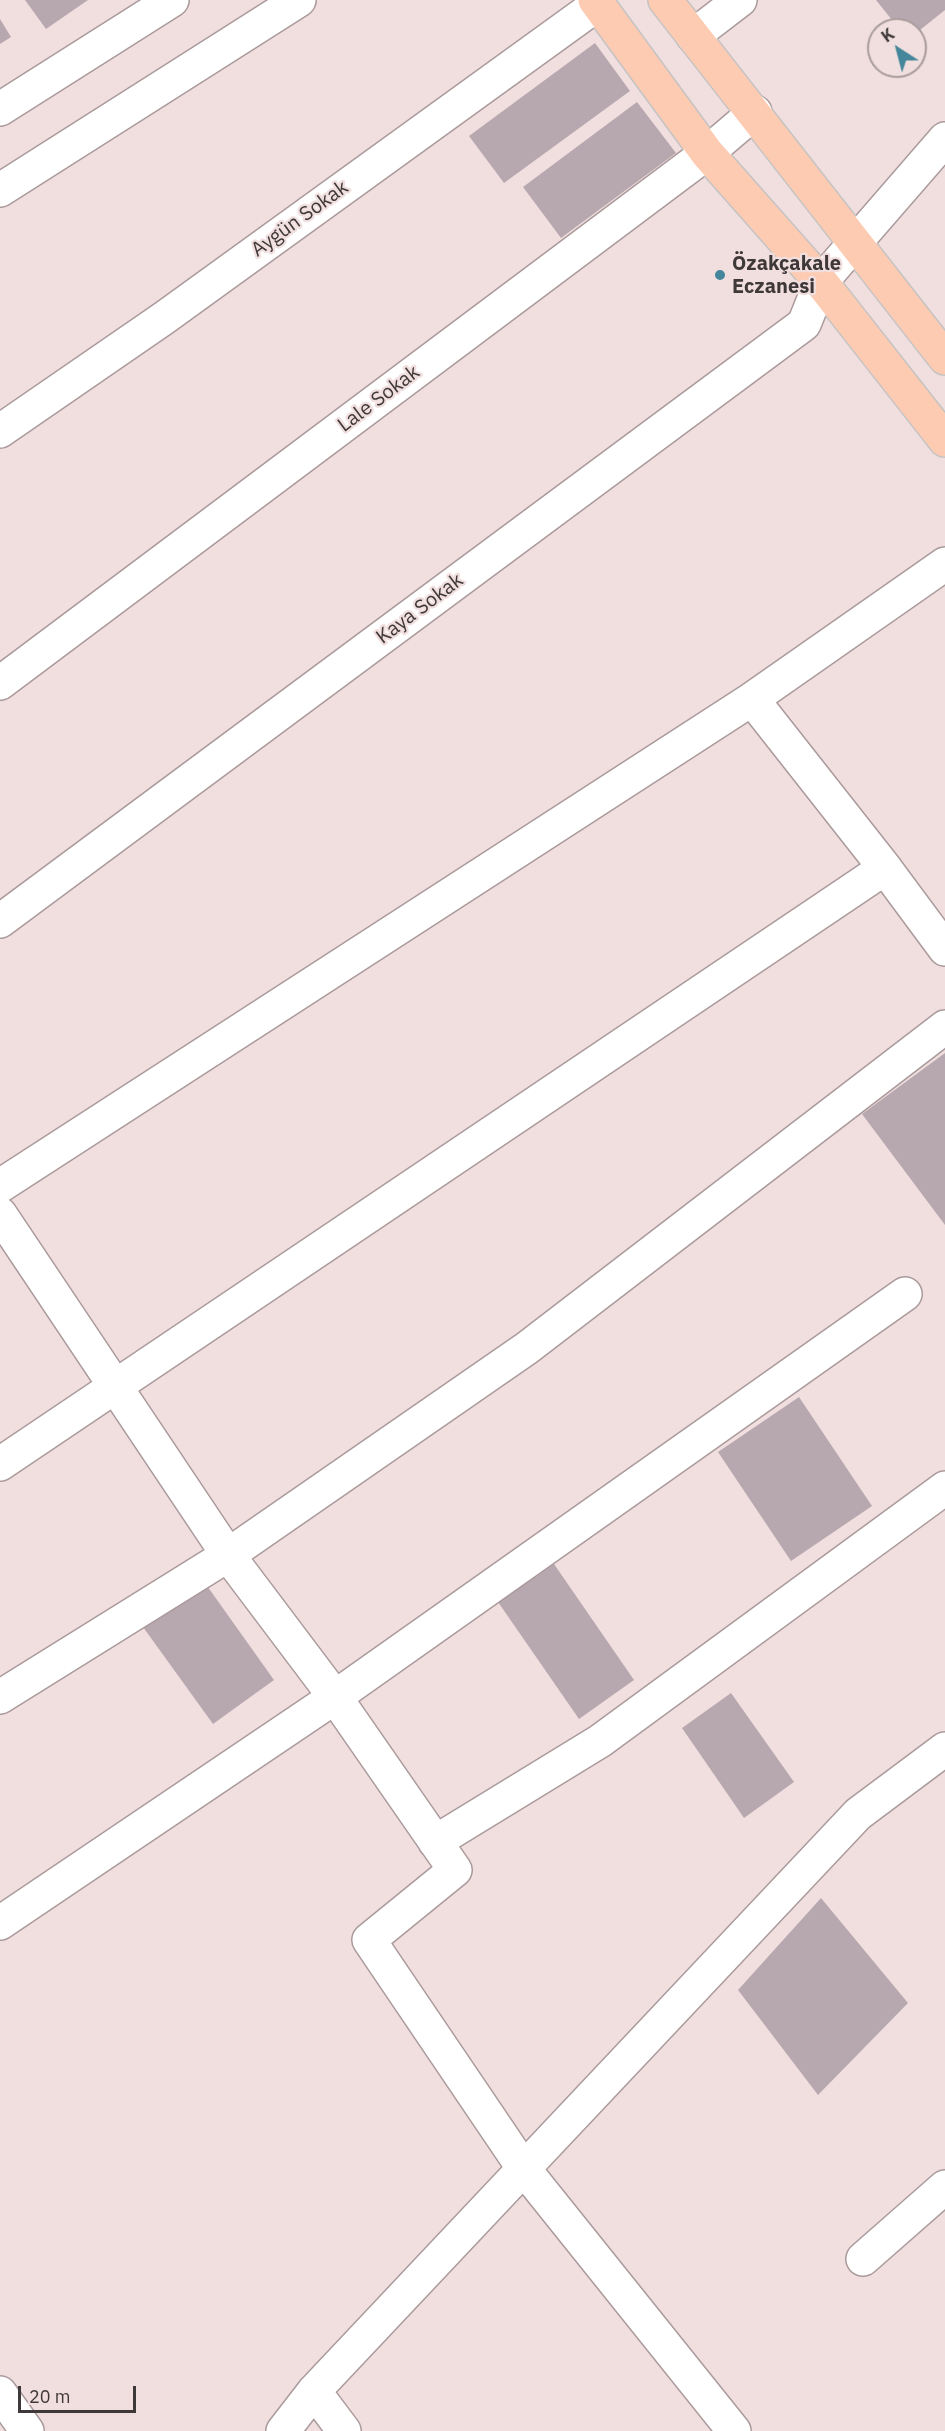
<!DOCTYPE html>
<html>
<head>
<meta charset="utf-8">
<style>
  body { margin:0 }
  #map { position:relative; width:945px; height:2431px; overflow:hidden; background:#f1dfdf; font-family:"IBM Plex Sans",sans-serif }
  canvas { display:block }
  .north { position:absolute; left:867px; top:18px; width:60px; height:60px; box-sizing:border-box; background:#f1dfdf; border:2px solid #aa9c9c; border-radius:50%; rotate:324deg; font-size:16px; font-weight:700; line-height:24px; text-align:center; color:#3f3838 }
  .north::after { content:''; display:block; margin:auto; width:21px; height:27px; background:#46869a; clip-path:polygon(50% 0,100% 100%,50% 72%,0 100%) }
  .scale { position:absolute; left:18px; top:2386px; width:118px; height:27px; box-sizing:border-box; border:3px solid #3f3838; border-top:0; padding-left:8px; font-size:18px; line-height:21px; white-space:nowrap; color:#3f3838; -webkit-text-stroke:4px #f1dfdf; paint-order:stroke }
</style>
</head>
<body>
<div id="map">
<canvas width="945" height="2431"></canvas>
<div class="north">K</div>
<div class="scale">20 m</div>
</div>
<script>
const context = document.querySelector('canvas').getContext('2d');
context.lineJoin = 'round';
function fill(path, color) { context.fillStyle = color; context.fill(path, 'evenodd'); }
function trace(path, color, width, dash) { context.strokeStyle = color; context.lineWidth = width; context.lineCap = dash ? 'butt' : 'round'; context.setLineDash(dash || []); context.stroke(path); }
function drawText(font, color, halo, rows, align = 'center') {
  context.font = font + ' "IBM Plex Sans",sans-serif'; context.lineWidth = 4.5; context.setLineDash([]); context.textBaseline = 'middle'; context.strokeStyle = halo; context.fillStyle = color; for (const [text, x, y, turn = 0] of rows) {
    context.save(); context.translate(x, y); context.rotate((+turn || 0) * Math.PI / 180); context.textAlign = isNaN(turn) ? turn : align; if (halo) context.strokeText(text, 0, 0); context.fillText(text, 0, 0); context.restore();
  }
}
fill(new Path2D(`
  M25 0H88L46 29Z
  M876 0H945V10L915 34V30H900Z
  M0 19 11 37 0 44Z
  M595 43 630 91 504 183 469 136Z
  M637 102 676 153 561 238 523 187Z
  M945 1053V1225L862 1114Z
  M799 1397 872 1506 791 1561 718 1452Z
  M554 1564 634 1680 579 1719 498 1602Z
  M205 1583 274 1680 213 1724 143 1627Z
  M731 1693 794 1782 744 1818 682 1728Z
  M821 1898 908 2003 818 2095 738 1990Z`), '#b7a8b0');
const minor = new Path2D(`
  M693 36 740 0
  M0 109 172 0
  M0 190 299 0
  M0 431 164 318 598 4
  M0 683 707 153 755 112
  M752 699 885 868 945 949
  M0 921 804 324 821 282 945 139
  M0 1186 752 699 945 564
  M0 1214 228 1555 335 1697 455 1870 369 1940 524 2169 734 2431
  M0 1464 885 868
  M0 1697 228 1555 527 1348 945 1027
  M435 1842 600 1741 945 1488
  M0 1923 335 1697 905 1294
  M863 2259 945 2187
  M314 2391 344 2431
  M0 2393 27 2431
  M283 2431 314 2391 858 1814 945 1749`);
const major = new Path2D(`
  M595 0 707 153 821 282 945 440
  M665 0 945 358`);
trace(minor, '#ab9a9b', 36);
trace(major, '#c5c3c3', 36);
trace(minor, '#fff', 33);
trace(major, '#fdcbb2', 33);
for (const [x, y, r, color] of [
  [720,275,6,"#46869a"]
]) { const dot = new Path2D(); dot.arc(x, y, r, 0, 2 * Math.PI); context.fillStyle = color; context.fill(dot); trace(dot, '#f1dfdf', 2); }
drawText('20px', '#3f3838', '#f1dfdf', [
  ["Aygün Sokak",300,219,-36],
  ["Lale Sokak",379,399,-37],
  ["Kaya Sokak",420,609,-37]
]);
drawText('bold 20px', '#3f3838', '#f1dfdf', [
  ["Özakçakale",732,264],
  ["Eczanesi",732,287]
], 'left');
</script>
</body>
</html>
